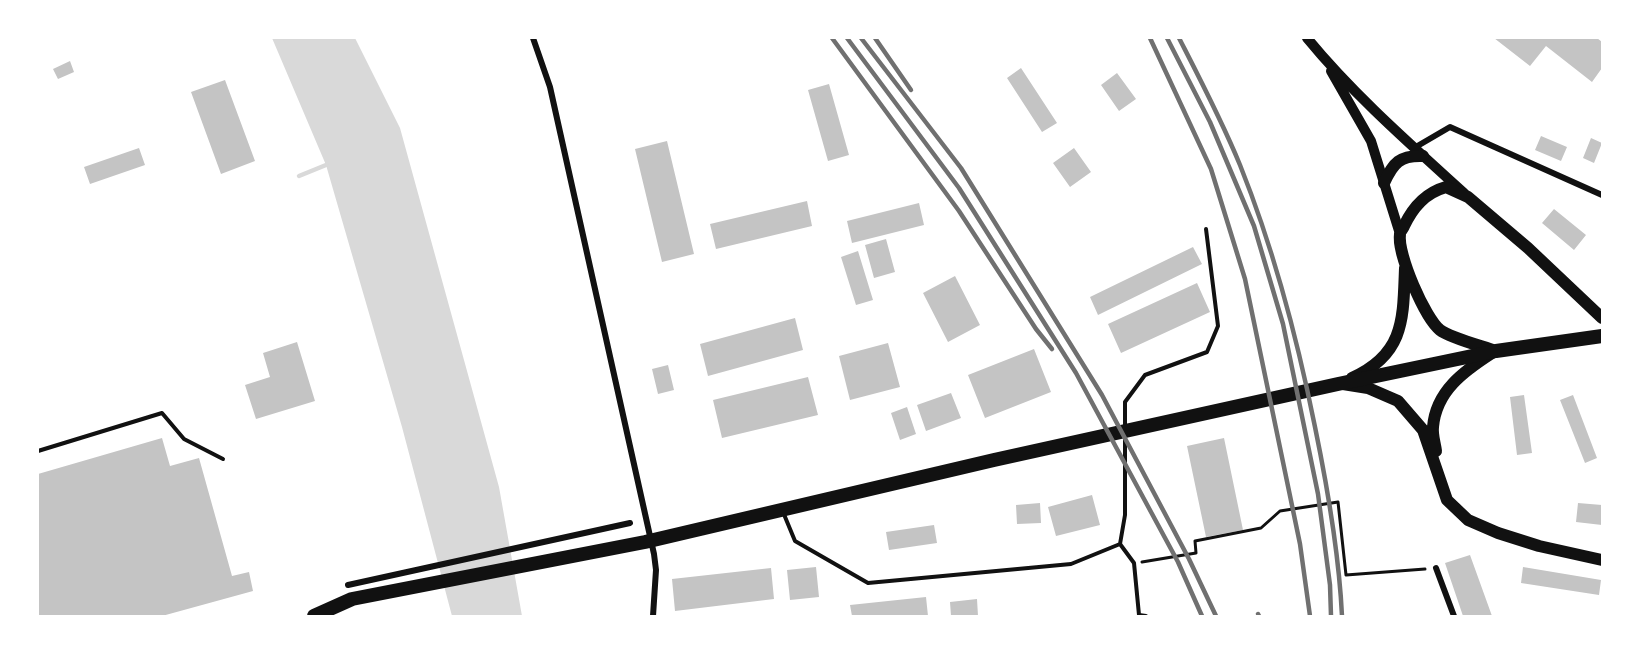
<!DOCTYPE html>
<html>
<head>
<meta charset="utf-8">
<style>
  body { margin:0 }
  #map { position:relative; width:1640px; height:654px; overflow:hidden; background:#fff; font-family:"Open Sans",sans-serif }
  canvas { display:block }
  .frame { position:absolute; inset:0; border:39px solid #fff; pointer-events:none }
</style>
</head>
<body>
<div id="map">
<canvas width="1640" height="654"></canvas>
<div class="frame"></div>
</div>
<script>
const context = document.querySelector('canvas').getContext('2d');
context.lineJoin = 'round';
function fill(path, color) { context.fillStyle = color; context.fill(path, 'evenodd'); }
function trace(path, color, width, dash) { context.strokeStyle = color; context.lineWidth = width; context.lineCap = dash ? 'butt' : 'round'; context.setLineDash(dash || []); context.stroke(path); }
fill(new Path2D(`
  M272 38H355L400 128 499 487 522 616H452L402 427 326 165Z`), '#d9d9d9');
trace(new Path2D(`
  M299 176 326 165`), '#d9d9d9', 4.5);
fill(new Path2D(`
  M1494 38H1597L1602 42V68L1592 82 1546 46 1530 66Z
  M70 61 74 72 58 79 53 69Z
  M1021 68 1057 123 1042 132 1007 78Z
  M1117 73 1136 99 1119 111 1101 85Z
  M225 80 255 161 221 174 191 92Z
  M829 84 849 155 828 161 808 90Z
  M1541 136 1567 147 1561 161 1535 150Z
  M1591 138 1602 143 1594 163 1583 158Z
  M667 141 694 254 662 262 635 149Z
  M139 148 145 165 90 184 84 167Z
  M1074 148 1091 172 1070 187 1053 163Z
  M807 201 812 226 716 249 710 224Z
  M919 203 924 225 852 243 847 221Z
  M1554 209 1586 235 1574 250 1542 223Z
  M886 239 895 272 874 278 865 245Z
  M1193 247 1202 264 1098 315 1090 297Z
  M858 251 873 300 856 305 841 257Z
  M955 276 980 325 948 342 923 293Z
  M1197 283 1210 312 1121 353 1108 324Z
  M795 318 803 350 708 376 700 344Z
  M297 342 315 401 256 419 245 385 270 377 263 353Z
  M888 343 900 387 850 400 839 356Z
  M1034 349 1051 392 985 418 968 375Z
  M668 365 674 390 658 394 652 369Z
  M808 377 818 415 722 438 713 400Z
  M951 393 961 418 926 431 917 405Z
  M1524 395 1532 453 1517 455 1510 397Z
  M1573 395 1597 458 1585 463 1560 400Z
  M907 407 916 434 900 440 891 413Z
  M162 438 170 466 199 458 232 576 249 572 253 591 162 616H38V474Z
  M1224 438 1243 530 1206 537 1187 446Z
  M1092 495 1100 525 1056 536 1048 507Z
  M1040 503 1041 523 1017 524 1016 505Z
  M1578 503 1602 505V525L1576 522Z
  M934 525 937 543 889 550 886 532Z
  M1470 555 1492 616H1463L1445 563Z
  M816 567 819 597 790 600 787 570Z
  M1523 567 1601 580 1599 595 1521 583Z
  M771 568 774 599 675 611 672 579Z
  M926 597 928 616H852L850 605Z
  M977 599 978 616H951L950 602Z`), '#c4c4c4');
trace(new Path2D(`
  M1142 562 1196 553 1195 541 1261 528 1280 511 1338 502 1346 575 1425 569`), '#111', 3);
trace(new Path2D(`
  M38 451 162 413 184 439 223 459
  M783 512 795 541 868 583 1071 564 1120 544 1125 515V402L1145 375 1207 352 1218 326 1206 229
  M1120 544 1134 563 1139 615 1146 616`), '#111', 4);
trace(new Path2D(`
  M533 38 550 87 654 554 656 570 653 616
  M1414 148 1450 127 1602 195
  M1436 568 1454 616
  M348 585 630 523`), '#111', 6);
trace(new Path2D(`
  M1307 38C1353 94 1410 144 1464 193
  M1331 71 1371 141 1400 234`), '#111', 10);
trace(new Path2D(`
  M1384 183C1393 163 1400 155 1423 156
  M1496 351C1482 346 1450 338 1440 330 1425 318 1397 254 1400 234 1400 231 1403 229 1404 226 1413 207 1425 193 1446 187L1468 197 1528 248 1602 318
  M1352 378C1405 354 1403 319 1405 268
  M1343 384 1368 388 1398 401 1423 430 1447 500 1468 520 1498 533 1539 546 1602 560
  M1436 451C1435 443 1432 435 1433 427 1436 391 1464 371 1492 353`), '#111', 12);
trace(new Path2D(`
  M314 616 352 599 645 542 994 460 1338 384 1496 351 1602 336`), '#111', 14);
trace(new Path2D(`
  M832 38 959 211 1036 329 1052 349
  M847 38 959 188 1076 373 1178 562 1202 616
  M861 38 961 168 1102 395 1189 559 1216 616
  M875 38 911 90
  M1150 38 1211 169 1245 279 1300 544 1310 616
  M1167 38 1210 122 1254 226 1283 324 1318 494 1330 585 1331 616
  M1179 38C1200 79 1222 121 1240 165 1274 250 1297 337 1315 427 1328 490 1339 553 1342 616
  M1258 614 1259 616`), '#707070', 4.5);
</script>
</body>
</html>
